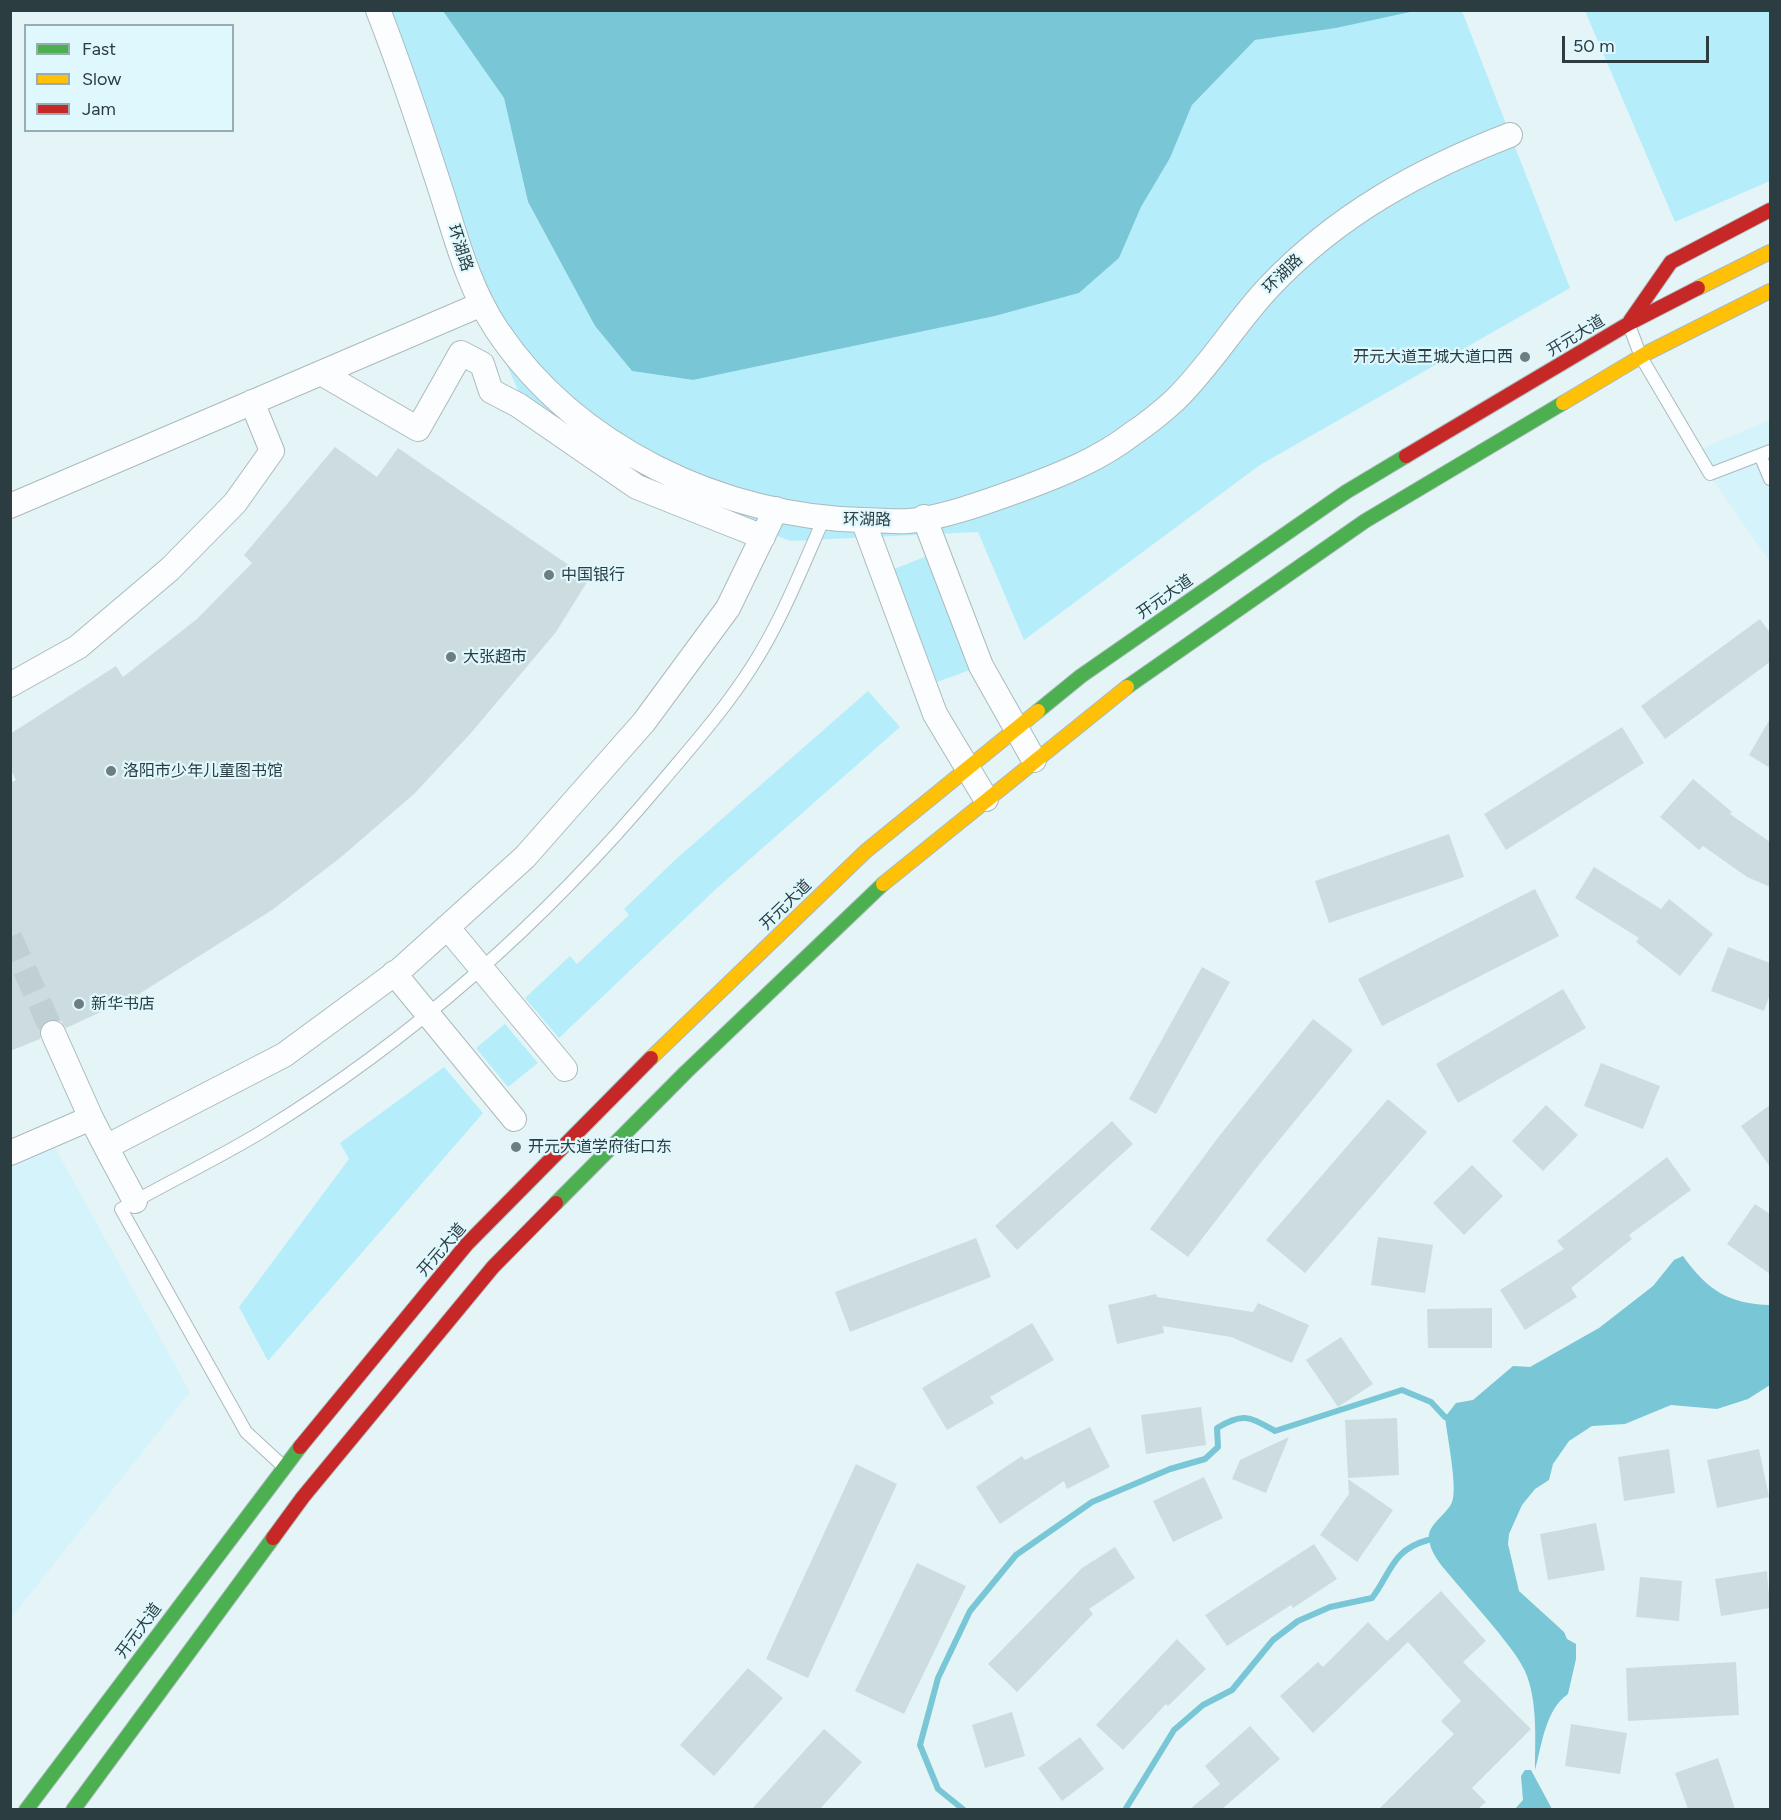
<!DOCTYPE html>
<html>
<head>
<meta charset="utf-8">
<style>
  body { margin:0 }
  #map { position:relative; width:1781px; height:1820px; overflow:hidden; background:#e5f4f7; font-family:Figtree,sans-serif }
  canvas { display:block }
  .frame { position:absolute; inset:0; border:12px solid #2c3d41; pointer-events:none }
  .legend { position:absolute; left:24px; top:24px; width:210px; height:108px; box-sizing:border-box; background:#def8fe; border:2px solid #97adb2; margin:0; padding:8px 10px; list-style:none; font-size:18px; color:#2c3d41 }
  .legend li { display:flex; align-items:center; gap:12px; height:30px }
  .legend b { width:30px; border:2px solid #97adb2 }
  .scale { position:absolute; left:1562px; top:36px; width:147px; height:27px; box-sizing:border-box; border:3px solid #2c3d41; border-top:0; padding-left:8px; font-size:18px; line-height:21px; white-space:nowrap; color:#2c3d41; -webkit-text-stroke:4px #def8fe; paint-order:stroke }
</style>
</head>
<body>
<div id="map">
<canvas width="1781" height="1820"></canvas>
<div class="frame"></div>
<ul class="legend">
<li><b style="height:8px;background:#4caf50"></b>Fast</li>
<li><b style="height:8px;background:#ffc107"></b>Slow</li>
<li><b style="height:8px;background:#c62828"></b>Jam</li>
</ul>
<div class="scale">50 m</div>
</div>
<script>
const context = document.querySelector('canvas').getContext('2d');
context.lineJoin = 'round';
function fill(path, color) { context.fillStyle = color; context.fill(path, 'evenodd'); }
function trace(path, color, width, dash) { context.strokeStyle = color; context.lineWidth = width; context.lineCap = dash ? 'butt' : 'round'; context.setLineDash(dash || []); context.stroke(path); }
function drawText(font, color, halo, rows, align = 'center') {
  context.font = font + ' Figtree,"Noto Sans SC",sans-serif'; context.lineWidth = 4.5; context.setLineDash([]); context.textBaseline = 'middle'; context.strokeStyle = halo; context.fillStyle = color; for (const [text, x, y, turn = 0] of rows) {
    context.save(); context.translate(x, y); context.rotate((+turn || 0) * Math.PI / 180); context.textAlign = isNaN(turn) ? turn : align; if (halo) context.strokeText(text, 0, 0); context.fillText(text, 0, 0); context.restore();
  }
}
fill(new Path2D(`
  M1770 420V562L1693 452Z
  M55 1148 190 1392 11 1618V1165Z`), '#d5f3fa');
fill(new Path2D(`
  M371 11H443L504 98 528 203 595 326 632 371 693 380 995 316 1079 293 1119 258 1141 207 1170 158 1192 105 1255 40 1336 28 1415 11H1462L1570 288 1260 465 1024 640 978 532 790 541 639 481 522 399 481 307Z
  M1585 11H1770V181L1675 222Z
  M927 556 970 670 937 682 894 569Z
  M868 691 900 727 716 889 559 1038 525 998 570 956 577 964 629 915 624 909 675 860Z
  M505 1024 538 1063 508 1087 476 1048Z
  M444 1067 483 1113 268 1361 239 1307 349 1159 340 1143Z`), '#b5eefa');
fill(new Path2D(`
  M443 11H1415L1336 28 1255 40 1192 105 1170 158 1141 207 1119 258 1079 293 995 316 693 380 632 371 595 326 528 202 504 98Z
  M1683 1256C1707 1290 1729 1304 1770 1305V1385L1748 1399 1717 1409 1671 1405 1625 1424 1592 1426 1569 1441 1553 1464 1549 1480 1535 1489 1522 1505 1509 1534 1508 1544 1519 1591 1564 1632 1567 1639 1576 1644V1659L1568 1694C1545 1710 1542 1745 1535 1770 1535 1739 1538 1701 1525 1671 1515 1649 1475 1605 1458 1585 1447 1571 1432 1558 1429 1540 1426 1525 1447 1515 1452 1502 1458 1488 1447 1436 1445 1417L1456 1403 1473 1400 1513 1366 1530 1367 1599 1328 1653 1286 1674 1260Z
  M1525 1770H1531L1552 1809H1515L1523 1800 1521 1776Z`), '#78c6d6');
trace(new Path2D(`
  M964 1810 938 1789 920 1745 938 1678 970 1611 1016 1555 1092 1502 1170 1469 1205 1459 1218 1447 1217 1428C1244 1412 1249 1417 1275 1431L1402 1390 1431 1402 1445 1417
  M1125 1810 1174 1730 1203 1705 1232 1690 1273 1640 1298 1621 1330 1607 1372 1598C1392 1571 1392 1550 1428 1540`), '#78c6d6', 6);
fill(new Path2D(`
  M335 447 377 477 398 448 589 579 556 632 471 733 414 794 340 858 272 910 136 996 66 1028 61 1021 48 1020 41 1025 40 1039 10 1051V783L16 780 10 768V734L116 666 123 677 197 619 252 563 244 555Z
  M1760 619 1770 633V662L1665 739 1641 706Z
  M1770 719V768L1749 755Z
  M1622 727 1644 763 1506 850 1484 814Z
  M1693 779 1732 812 1730 814 1770 842V887L1747 877 1703 846 1699 850 1660 817Z
  M1449 834 1464 877 1329 923 1315 881Z
  M1594 867 1661 909 1669 899 1713 934 1680 976 1636 942 1639 938 1575 898Z
  M1535 889 1559 936 1382 1026 1358 979Z
  M1728 947 1770 963V994L1764 1011 1711 991Z
  M1202 967 1230 982 1156 1114 1129 1099Z
  M1563 989 1586 1028 1458 1103 1436 1064Z
  M1313 1019 1353 1050 1258 1166 1188 1257 1150 1229 1220 1135Z
  M1601 1063 1660 1086 1643 1129 1584 1106Z
  M1388 1099 1427 1132 1305 1273 1266 1240Z
  M1546 1105 1578 1135 1543 1171 1512 1141Z
  M1770 1105V1167L1741 1126Z
  M1112 1121 1133 1144 1017 1250 995 1226Z
  M1667 1157 1691 1190 1629 1235 1632 1239 1571 1288 1577 1297 1525 1330 1500 1290 1564 1249 1557 1241Z
  M1472 1165 1503 1196 1464 1235 1433 1203Z
  M1755 1204 1770 1214V1274L1727 1244Z
  M1378 1237 1433 1245 1425 1293 1371 1285Z
  M976 1238 991 1277 850 1332 835 1292Z
  M1156 1294 1157 1297 1253 1312 1258 1303 1309 1325 1292 1363 1231 1337 1163 1326 1164 1333 1117 1344 1108 1305Z
  M1492 1308V1348H1428L1427 1309Z
  M1032 1323 1054 1360 990 1397 994 1403 947 1430 922 1388Z
  M1341 1337 1373 1384 1338 1407 1306 1360Z
  M1201 1407 1206 1445 1146 1454 1141 1415Z
  M1397 1418 1399 1475 1348 1478 1345 1420Z
  M1090 1427 1110 1467 1067 1489 1064 1481 1000 1524 976 1487 1022 1456 1025 1460Z
  M1289 1437 1266 1493 1232 1479 1240 1460Z
  M1669 1449 1675 1493 1624 1501 1618 1457Z
  M1759 1449 1769 1497 1717 1508 1707 1460Z
  M856 1464 897 1484 808 1678 766 1659Z
  M1204 1477 1223 1518 1173 1542 1153 1501Z
  M1348 1479 1393 1510 1357 1562 1320 1535 1349 1494Z
  M1596 1523 1605 1570 1548 1580 1540 1534Z
  M1314 1544 1337 1579 1293 1608 1291 1605 1227 1646 1205 1615Z
  M1115 1547 1135 1578 1089 1609 1093 1614 1017 1692 988 1664 1082 1568Z
  M917 1563 966 1586 904 1714 855 1691Z
  M1767 1571 1770 1608 1721 1616 1715 1579Z
  M1640 1577 1682 1581 1679 1621 1636 1617Z
  M1441 1591 1486 1641 1463 1662 1531 1729 1472 1788 1486 1802 1478 1809H1379L1454 1734 1441 1721 1461 1701 1408 1642 1313 1733 1280 1696 1318 1662 1323 1667 1368 1622 1387 1641Z
  M1177 1639 1206 1669 1168 1706 1166 1704 1123 1750 1096 1725Z
  M1736 1662 1739 1715 1628 1721 1626 1668Z
  M748 1668 783 1698 714 1776 680 1745Z
  M1012 1712 1025 1756 985 1768 972 1725Z
  M1571 1724 1627 1733 1620 1774 1565 1766Z
  M1250 1726 1280 1759 1222 1809H1190L1220 1784 1205 1766Z
  M824 1729 862 1762 820 1809H752Z
  M1080 1737 1104 1769 1062 1801 1038 1768Z
  M1718 1758 1735 1809H1688L1675 1773Z`), '#cddddf');
trace(new Path2D(`
  M10 937 53 1033`), '#c0cfd3', 24, [24, 12]);
const lane = new Path2D(`
  M1629 325 1641 357 1710 474 1770 451
  M1760 455 1770 479
  M283 1466 246 1432 121 1209C168 1182 217 1159 263 1131 414 1038 547 919 661 783 692 746 725 709 751 668 781 622 802 568 824 518`);
const street = new Path2D(`
  M378 10C402 71 422 132 442 194 457 241 469 288 497 330 576 448 723 517 863 520 878 520 894 522 909 521 943 518 989 501 1022 489 1060 475 1100 459 1132 434 1147 424 1162 412 1175 400 1210 366 1236 322 1269 287 1337 215 1419 170 1510 135
  M321 373 418 429 461 353 482 364 491 391 518 405 637 487 763 537
  M10 506 482 304
  M924 517 981 666 1034 760
  M863 520 935 714 986 799
  M10 685 78 647 170 569 235 503 272 451 252 402
  M447 927 565 1069
  M394 973 514 1119
  M53 1033 91 1118
  M106 1147 135 1201
  M10 1153 91 1118 106 1147 284 1055 401 969 525 857 644 722 728 608 776 509`);
const fast = new Path2D(`
  M1127 687 1365 521 1563 403
  M1038 711 1081 676 1346 492 1406 456
  M556 1203 686 1072 883 884
  M26 1810 300 1447
  M73 1810 273 1538`);
const slow = new Path2D(`
  M1698 288 1770 252
  M1563 403 1645 354 1770 291
  M883 884 1127 687
  M651 1058 866 851 1038 711`);
const jam = new Path2D(`
  M1630 321 1671 262 1770 210
  M1406 456 1628 324 1698 288
  M300 1447 467 1244 651 1058
  M273 1538 303 1497 493 1267 556 1203`);
trace(lane, '#abbabd', 14);
trace(street, '#abbabd', 26);
trace(fast, '#abbabd', 16);
trace(slow, '#abbabd', 16);
trace(jam, '#abbabd', 16);
trace(lane, '#fbfdfe', 12);
trace(street, '#fbfdfe', 24);
trace(fast, '#4caf50', 14);
trace(slow, '#ffc107', 14);
trace(jam, '#c62828', 14);
for (const [x, y, r, color] of [
  [1525,357,6,"#6d7d81"],
  [549,575,6,"#6d7d81"],
  [451,657,6,"#6d7d81"],
  [111,771,6,"#6d7d81"],
  [79,1004,6,"#6d7d81"],
  [516,1147,6,"#6d7d81"]
]) { const dot = new Path2D(); dot.arc(x, y, r, 0, 2 * Math.PI); context.fillStyle = color; context.fill(dot); trace(dot, '#def8fe', 2); }
drawText('16px', '#2c3d41', '#def8fe', [
  ["环湖路",460,248,72],
  ["环湖路",1283,274,-45],
  ["开元大道",1576,336,-31],
  ["环湖路",867,520,1],
  ["开元大道",1165,597,-35],
  ["开元大道",786,905,-44],
  ["开元大道",442,1250,-49],
  ["开元大道",139,1631,-53]
]);
drawText('16px', '#2c3d41', '#def8fe', [
  ["开元大道王城大道口西",1513,357,"right"],
  ["中国银行",561,575],
  ["大张超市",463,657],
  ["洛阳市少年儿童图书馆",123,771],
  ["新华书店",91,1004],
  ["开元大道学府街口东",528,1147]
], 'left');
</script>
</body>
</html>
